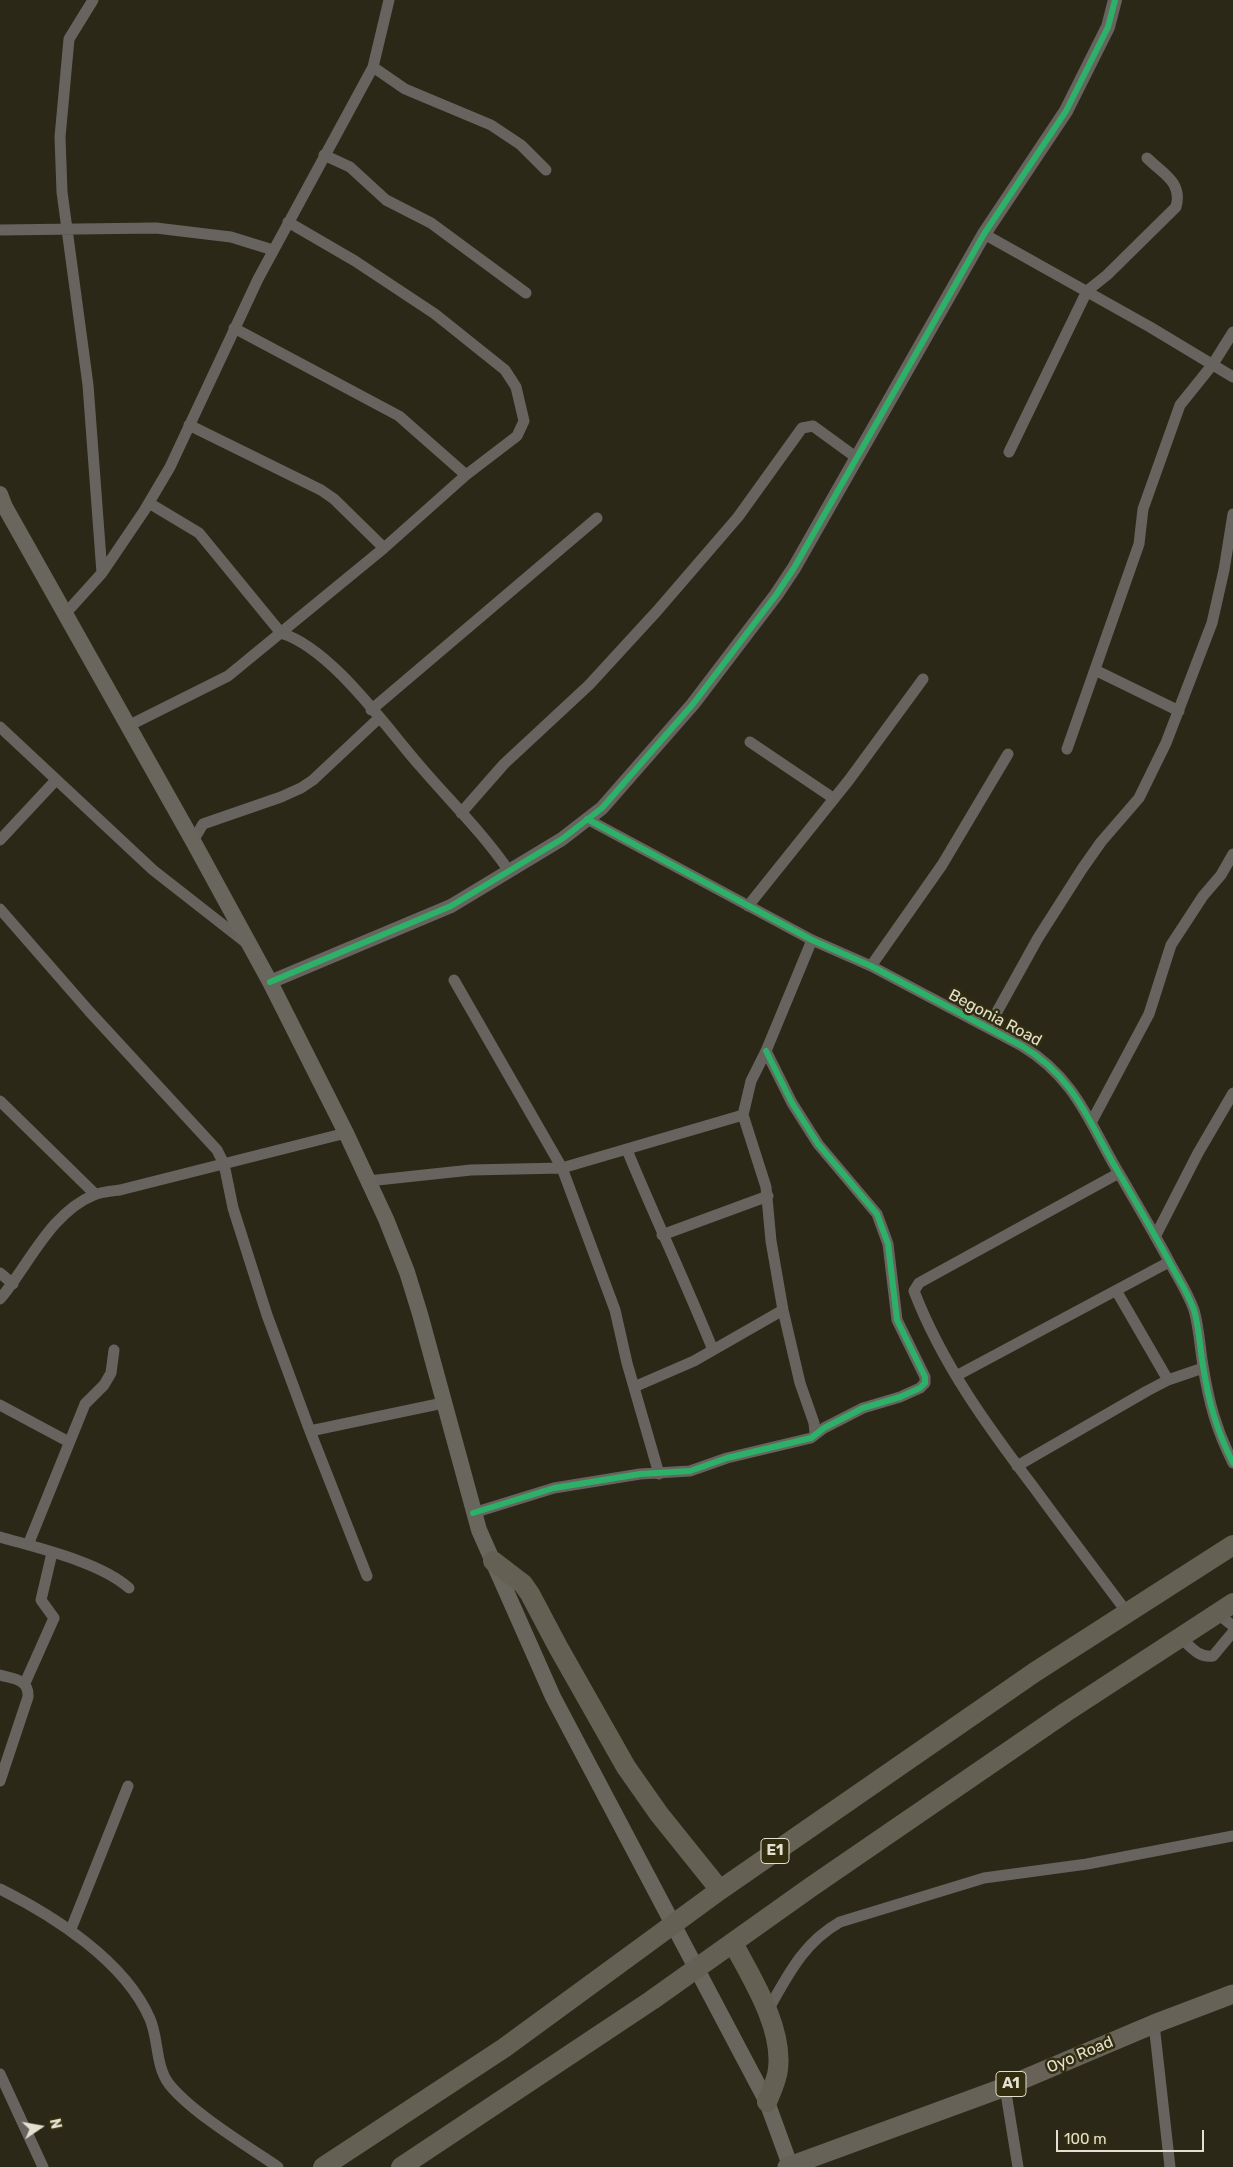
<!DOCTYPE html>
<html>
<head>
<meta charset="utf-8">
<style>
  body { margin:0 }
  #map { position:relative; width:1233px; height:2167px; overflow:hidden; background:#2b2818; font-family:Rubik,sans-serif }
  canvas { display:block }
  .north { position:absolute; left:15px; top:2102px; width:50px; height:50px; -webkit-text-stroke:4px #332d10; paint-order:stroke; rotate:78deg; font-size:14px; font-weight:700; line-height:20px; text-align:center; color:#e3e0cf }
  .north::after { content:''; display:block; margin:auto; width:18px; height:22px; background:#e3e0cf; clip-path:polygon(50% 0,100% 100%,50% 72%,0 100%) }
  .scale { position:absolute; left:1056px; top:2130px; width:148px; height:22px; box-sizing:border-box; border:2px solid #e3e0cf; border-top:0; padding-left:6px; font-size:15px; line-height:18px; white-space:nowrap; color:#e3e0cf; -webkit-text-stroke:4px #332d10; paint-order:stroke }
</style>
</head>
<body>
<div id="map">
<canvas width="1233" height="2167"></canvas>
<div class="north">N</div>
<div class="scale">100 m</div>
</div>
<script>
const context = document.querySelector('canvas').getContext('2d');
context.lineJoin = 'round';
function trace(path, color, width, dash) { context.strokeStyle = color; context.lineWidth = width; context.lineCap = dash ? 'butt' : 'round'; context.setLineDash(dash || []); context.stroke(path); }
function drawText(font, color, halo, rows, align = 'center') {
  context.font = font + ' Rubik,sans-serif'; context.lineWidth = 5; context.setLineDash([]); context.textBaseline = 'middle'; context.strokeStyle = halo; context.fillStyle = color; for (const [text, x, y, turn = 0] of rows) {
    context.save(); context.translate(x, y); context.rotate((+turn || 0) * Math.PI / 180); context.textAlign = isNaN(turn) ? turn : align; if (halo) context.strokeText(text, 0, 0); context.fillText(text, 0, 0); context.restore();
  }
}
trace(new Path2D(`
  M93 0 69 39 60 137 62 192 88 385 102 573
  M373 67 405 89 491 125 521 145 546 170
  M324 155 350 167 386 200 431 223 526 293
  M0 230 156 228 231 237 273 250
  M984 234 1150 327 1233 377
  M234 328 399 416 466 475
  M189 425 321 490 334 499 384 548
  M1009 452 1087 291 1107 275 1176 207C1183 182 1163 174 1147 158
  M149 503 199 533 281 633C332 649 385 726 420 766 450 801 483 833 509 871
  M65 614 102 573 144 511 170 467 258 279 373 67 389 0
  M1095 670 1179 711
  M371 710 597 518
  M128 726 228 676 384 548 466 475 517 436 524 421 516 387 505 370 435 314 355 261 288 222
  M0 727 153 870 245 942
  M750 742 833 798
  M1067 749 1139 544 1143 509 1180 405 1213 364 1233 332
  M461 813 504 764 589 685 657 611 738 517 802 428 813 426 857 458
  M587 819 812 940 871 966 1022 1046C1079 1080 1091 1129 1123 1180 1139 1208 1155 1235 1170 1263 1178 1278 1188 1293 1194 1310 1199 1327 1200 1348 1203 1366 1209 1403 1216 1429 1233 1463
  M0 840 56 780
  M193 841 203 824 281 797 301 788 313 780 378 719
  M748 906 849 780 923 679
  M0 909 89 1011 217 1150 224 1164 233 1208 267 1315 310 1431 367 1576
  M812 940 766 1051 751 1081 743 1115 766 1187 771 1241 783 1310 800 1383 814 1423 815 1433
  M871 966 942 865 1008 754
  M988 1028 1038 938 1082 869 1101 842 1139 798 1166 743 1212 623 1224 570 1233 514
  M0 1101 95 1194
  M1092 1121 1149 1014 1171 945 1203 896 1221 875 1233 854
  M627 1150C655 1218 686 1283 713 1350
  M1119 1173 928 1278 919 1283 914 1291C942 1364 988 1427 1035 1489 1065 1530 1096 1571 1126 1611
  M368 1181 471 1170 562 1168 454 980
  M662 1235 768 1196
  M1156 1235 1198 1153 1233 1093
  M0 1273 13 1284
  M1117 1292 1168 1380
  M0 1299C29 1265 50 1213 94 1195 101 1192 112 1191 120 1190L346 1133
  M956 1376 1169 1262
  M634 1387 694 1361 783 1310
  M0 1405 69 1442
  M310 1431 443 1403
  M1017 1466 1147 1391 1168 1380 1203 1368
  M659 1474 627 1363 615 1310 562 1168 743 1115
  M473 1513 554 1488 640 1474 690 1471 727 1458 811 1438 824 1428 863 1408 900 1397 920 1388 925 1383V1377L897 1320 888 1244 877 1214 818 1144 792 1103 766 1051
  M0 1537C38 1548 100 1562 129 1588
  M28 1545 85 1404 104 1385 111 1373 114 1350
  M1218 1614 1233 1626
  M1180 1637C1190 1646 1198 1658 1213 1656L1233 1632
  M0 1675C14 1679 29 1679 28 1697L0 1781
  M25 1683 54 1618 41 1600 52 1553
  M0 1889C54 1916 125 1961 150 2019 159 2040 155 2065 169 2084 191 2112 247 2146 278 2167
  M71 1929 128 1786
  M768 2010C788 1975 803 1943 840 1922L984 1878 1087 1864 1233 1836
  M1154 2024 1170 2167
  M0 2074 43 2167
  M1005 2087 1018 2167`), '#67645f', 11);
trace(new Path2D(`
  M270 982 451 906 562 839 602 808 693 704 776 595 794 568 984 234 1066 111 1108 27 1115 0`), '#67645f', 14);
trace(new Path2D(`
  M0 494 5 507 193 841 270 982 346 1133 386 1219 407 1272 420 1314 479 1530 553 1697 767 2102 790 2165`), '#69665e', 16);
trace(new Path2D(`
  M787 2167 1005 2087 1154 2024 1233 1994`), '#666257', 19);
trace(new Path2D(`
  M493 1561 523 1584 530 1594 558 1647 626 1767 659 1814 720 1890
  M733 1943C752 1979 783 2027 778 2069 777 2080 771 2092 767 2102
  M323 2167 504 2048 720 1890 1035 1672 1233 1545
  M401 2167 652 2000 811 1887 1066 1712 1233 1603`), '#646054', 20);
trace(new Path2D(`
  M587 819 812 940 871 966 1022 1046C1079 1080 1091 1129 1123 1180 1139 1208 1155 1235 1170 1263 1178 1278 1188 1293 1194 1310 1199 1327 1200 1348 1203 1366 1209 1403 1216 1429 1233 1463
  M270 982 451 906 562 839 602 808 693 704 776 595 794 568 984 234 1066 111 1108 27 1115 0
  M473 1513 554 1488 640 1474 690 1471 727 1458 811 1438 824 1428 863 1408 900 1397 920 1388 925 1383V1377L897 1320 888 1244 877 1214 818 1144 792 1103 766 1051`), '#2db169', 6);
for (const [x, y, w] of [
  [775,1851,28],
  [1011,2084,30]
]) { const box = new Path2D(); box.roundRect(x - w / 2, y - 12.5, w, 25, 4); context.fillStyle = '#332d10'; context.fill(box); trace(box, '#e3e0cf', 1); }
drawText('bold 15px', '#e3e0cf', null, [
  ["E1",775,1851],
  ["A1",1011,2084]
]);
drawText('16px', '#e3e0cf', '#332d10', [
  ["Begonia Road",995,1018,28],
  ["Oyo Road",1080,2055,-23]
]);
</script>
</body>
</html>
